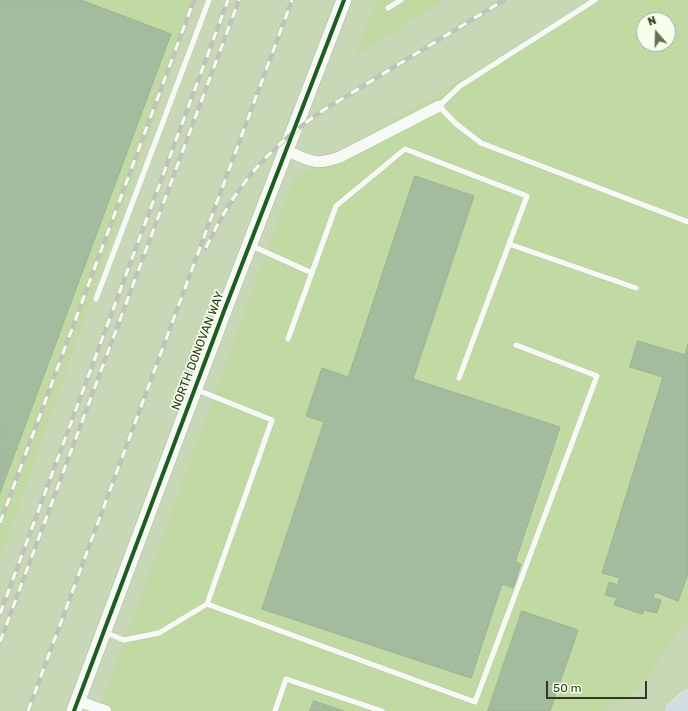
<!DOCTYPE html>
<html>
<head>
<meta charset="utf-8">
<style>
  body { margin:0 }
  #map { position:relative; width:688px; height:711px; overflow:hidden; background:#c8d7b5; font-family:Rubik,sans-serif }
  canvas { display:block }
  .north { position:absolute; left:636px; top:12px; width:40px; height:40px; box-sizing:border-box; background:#f6ffec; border:1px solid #a6b09b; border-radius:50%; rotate:340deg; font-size:11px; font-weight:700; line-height:16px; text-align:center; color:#2f3a21 }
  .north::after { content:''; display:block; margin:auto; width:14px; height:18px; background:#657155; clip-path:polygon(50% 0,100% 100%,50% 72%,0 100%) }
  .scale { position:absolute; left:546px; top:681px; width:101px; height:18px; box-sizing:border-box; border:2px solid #2f3a21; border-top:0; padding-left:5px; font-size:12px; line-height:14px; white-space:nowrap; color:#2f3a21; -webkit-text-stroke:3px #f6ffec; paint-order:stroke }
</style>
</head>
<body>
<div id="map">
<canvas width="688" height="711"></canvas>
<div class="north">N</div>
<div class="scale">50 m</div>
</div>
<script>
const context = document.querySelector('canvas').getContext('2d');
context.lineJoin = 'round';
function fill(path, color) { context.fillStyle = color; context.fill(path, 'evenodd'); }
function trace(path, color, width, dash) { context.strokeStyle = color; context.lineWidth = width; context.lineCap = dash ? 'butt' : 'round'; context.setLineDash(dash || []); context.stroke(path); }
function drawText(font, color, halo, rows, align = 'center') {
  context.font = font + ' Rubik,sans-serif'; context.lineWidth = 3.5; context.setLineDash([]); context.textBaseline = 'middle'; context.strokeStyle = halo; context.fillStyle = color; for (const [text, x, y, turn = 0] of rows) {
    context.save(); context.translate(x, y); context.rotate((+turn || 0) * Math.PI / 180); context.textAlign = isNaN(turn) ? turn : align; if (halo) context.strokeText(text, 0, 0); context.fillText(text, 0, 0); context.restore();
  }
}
fill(new Path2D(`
  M0 0H196L0 559Z
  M376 0H444L356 55Z
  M594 0H688V617L636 693 602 711H99L293 180ZM644 20H668V44H644Z`), '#c1d9a2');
const building = new Path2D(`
  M0 0H81L171 34 0 493Z
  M415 176 474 196 413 379 560 427 515 562 521 564 513 588 502 584 471 678 262 609 324 422 306 416 322 368 348 377Z
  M638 341 685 355 688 344V574L678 601 655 592 653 598 661 600 657 613 644 610 642 614 614 605 617 598 605 595 609 582 618 585 620 578 602 573 663 377 630 367Z
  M522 611 578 630 550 711H488Z
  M314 701 344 711H310Z`);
fill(building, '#a2bc9d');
trace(building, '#9fb097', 1);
const lane = new Path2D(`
  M595 0 460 86 439 106 455 123 481 143 688 222
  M388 8 401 0
  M509 244 636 288
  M250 245 312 273
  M96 299 209 0
  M288 339 336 206 405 149 527 196 459 378
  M207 604 475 702 597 376 516 345
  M104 632 124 640 159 633 207 604 272 420 195 389
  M275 711 286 679 382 711`);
const street = new Path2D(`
  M287 151C310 161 315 166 340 157L439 106
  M78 701 106 711`);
const secondary = new Path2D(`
  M74 711 224 311 344 0`);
const highway = new Path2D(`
  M676 711 688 700`);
trace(lane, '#aab69b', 6);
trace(street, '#aab69b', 12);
trace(secondary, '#aab69b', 16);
trace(highway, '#e6edde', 21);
trace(lane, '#f7f9f4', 5.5);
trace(street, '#f7f9f4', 11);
trace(secondary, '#f7f9f4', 15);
trace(highway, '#d0dee2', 20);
const rail = new Path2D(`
  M206 248C235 186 266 150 322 111L504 0
  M0 523 194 0
  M0 614 228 0
  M0 642 239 0
  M28 711 292 0`);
trace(rail, '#c0c3bb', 4.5);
trace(rail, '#f6ffec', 3, [9]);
trace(new Path2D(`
  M74 711 224 311 344 0`), '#1b5e20', 4);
drawText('12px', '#2f3a21', '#f6ffec', [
  ["NORTH DONOVAN WAY",198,351,-69]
]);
</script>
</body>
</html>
